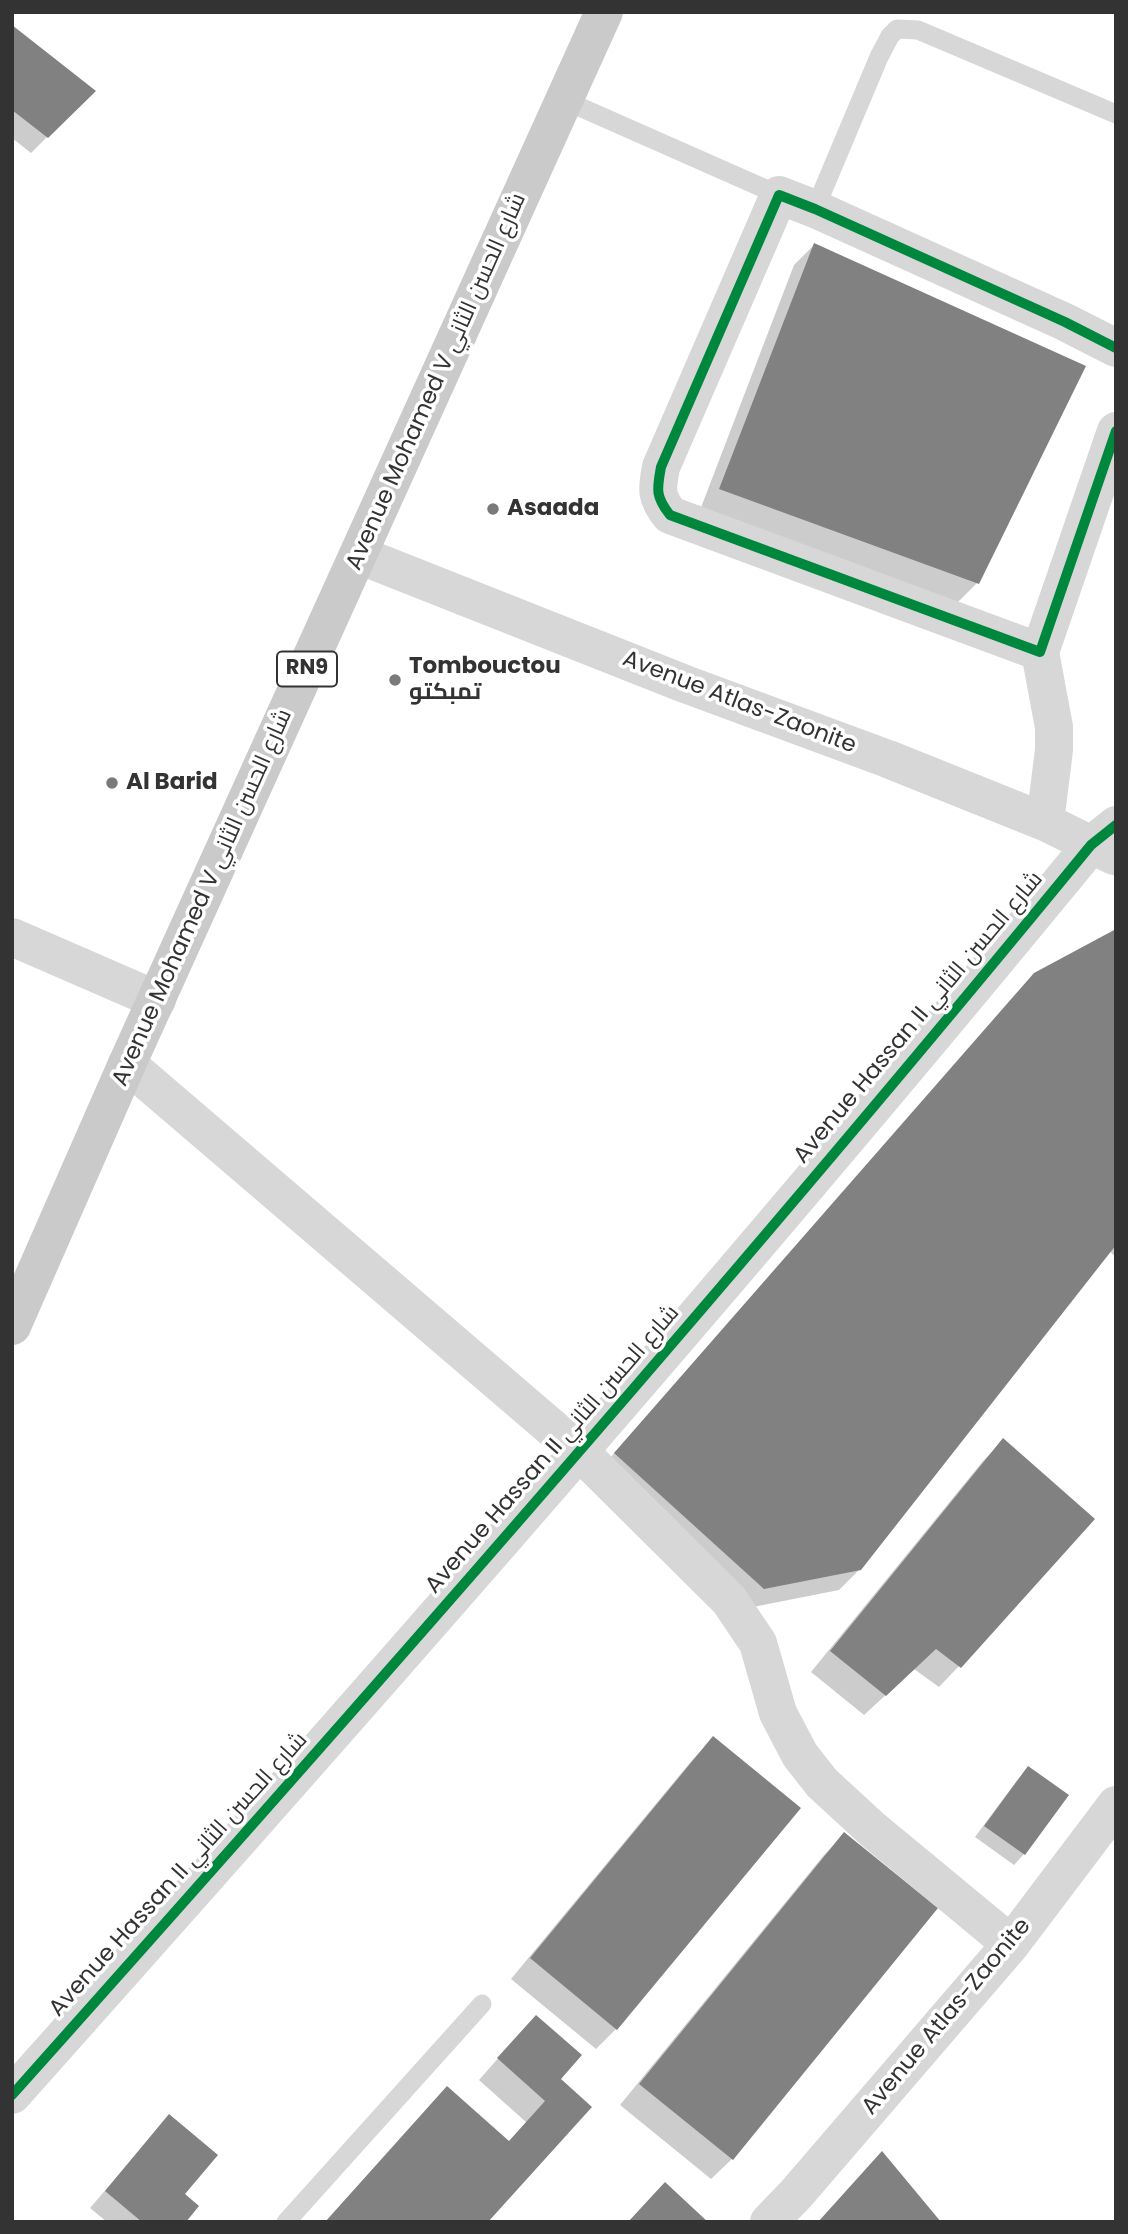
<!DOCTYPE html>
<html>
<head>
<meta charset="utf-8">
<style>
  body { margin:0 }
  #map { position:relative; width:1128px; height:2234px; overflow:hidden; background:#fff; font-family:Poppins,sans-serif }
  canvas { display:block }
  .frame { position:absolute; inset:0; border:14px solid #333; pointer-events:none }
</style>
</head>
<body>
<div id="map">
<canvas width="1128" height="2234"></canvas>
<div class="frame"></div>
</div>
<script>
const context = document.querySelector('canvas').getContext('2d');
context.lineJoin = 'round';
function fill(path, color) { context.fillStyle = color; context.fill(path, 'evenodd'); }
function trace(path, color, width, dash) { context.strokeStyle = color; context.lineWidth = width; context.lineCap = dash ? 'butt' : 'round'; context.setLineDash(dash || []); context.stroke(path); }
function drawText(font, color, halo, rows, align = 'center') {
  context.font = font + ' Poppins,Cairo,sans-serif'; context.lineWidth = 7; context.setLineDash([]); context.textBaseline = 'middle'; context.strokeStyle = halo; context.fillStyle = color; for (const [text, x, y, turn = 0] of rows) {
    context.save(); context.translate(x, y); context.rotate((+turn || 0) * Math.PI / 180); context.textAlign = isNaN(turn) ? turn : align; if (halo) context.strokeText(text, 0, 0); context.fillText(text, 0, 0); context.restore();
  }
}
fill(new Path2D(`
  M12 27 93 91 31 153 12 138Z
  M814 245 977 583 957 603 700 510 794 265Z
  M1116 931V1257L1109 1251 860 1569 839 1590 743 1609 595 1475 1014 996 1035 975Z
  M1003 1441 959 1666 939 1687 914 1669 864 1715 811 1672 983 1461Z
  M713 1739 616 2029 596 2049 511 1979 693 1759Z
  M1028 1768 1024 1854 1014 1865 975 1837 1018 1779Z
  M844 1835 732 2159 711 2179 620 2105 824 1855Z
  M516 2038 589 2107 508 2143 527 2123 479 2080Z
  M169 2116 183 2195 184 2222H107L90 2208Z`), '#0003');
fill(new Path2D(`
  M12 25 96 91 48 138 12 110Z
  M814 243 1086 366 979 584 719 489Z
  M1116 929V1245L861 1570 764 1589 614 1453 1034 973Z
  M1003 1438 1095 1519 961 1668 936 1649 886 1696 830 1651Z
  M713 1736 801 1808 617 2030 530 1958Z
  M1028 1766 1069 1795 1025 1855 984 1826Z
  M844 1832 938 1908 733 2160 639 2084Z
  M536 2015 582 2055 561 2079 592 2107 488 2222H325L447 2086 509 2141 545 2101 497 2058Z
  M169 2114 218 2155 185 2194 199 2206 186 2222H142L105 2191Z
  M882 2151 941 2222H818Z
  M665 2182 708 2222H628Z`), '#818181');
trace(new Path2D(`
  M564 100 779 195
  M815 209 879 57 890 36 897 29 918 30 1116 114
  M286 2222 482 2004`), '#d7d7d7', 19);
trace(new Path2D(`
  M1116 348 1065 322 815 209 779 195 661 467C657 489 655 496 670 515L1040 652 1116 431
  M359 555 685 684 888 759 1045 822 1114 856
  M1040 652 1054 727V750L1045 822
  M12 937 157 1000
  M127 1064 580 1452 729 1600 758 1643 778 1713 800 1755 822 1783 872 1829 1011 1944
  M12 2095C379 1684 742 1271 1091 845L1116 825
  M769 2222 796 2194 1011 1944 1116 1805`), '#d7d7d7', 38);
trace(new Path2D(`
  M12 1326 127 1064 604 12`), '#cacaca', 38);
trace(new Path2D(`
  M1116 348 1065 322 815 209 779 195 661 467C657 489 655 496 670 515L1040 652 1116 431
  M12 2095C379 1684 742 1271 1091 845L1116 825`), '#00873e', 10);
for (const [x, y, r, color] of [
  [493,509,7,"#7a7a7a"],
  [395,680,7,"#7a7a7a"],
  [112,783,7,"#7a7a7a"]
]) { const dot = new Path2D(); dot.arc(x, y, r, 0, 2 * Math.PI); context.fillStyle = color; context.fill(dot); trace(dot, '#fff', 2.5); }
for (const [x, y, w] of [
  [307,669,60]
]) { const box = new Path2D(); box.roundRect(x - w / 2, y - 17.5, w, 35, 5); context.fillStyle = '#fff'; context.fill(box); trace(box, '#333', 2); }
drawText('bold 21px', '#333', null, [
  ["RN9",307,669]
]);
drawText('23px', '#333', '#fff', [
  ["Avenue Mohamed V شارع الحسن الثاني",437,382,-66],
  ["Avenue Atlas-Zaonite",739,703,21],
  ["Avenue Mohamed V شارع الحسن الثاني",203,898,-66],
  ["Avenue Hassan II شارع الحسن الثاني",919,1018,-50],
  ["Avenue Hassan II شارع الحسن الثاني",553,1450,-49],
  ["Avenue Hassan II شارع الحسن الثاني",179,1875,-48],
  ["Avenue Atlas-Zaonite",947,2017,-50]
]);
drawText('bold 23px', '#333', '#fff', [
  ["Asaada",507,509],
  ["Tombouctou",409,667],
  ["تمبكتو",409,693],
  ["Al Barid",126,783]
], 'left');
</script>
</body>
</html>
